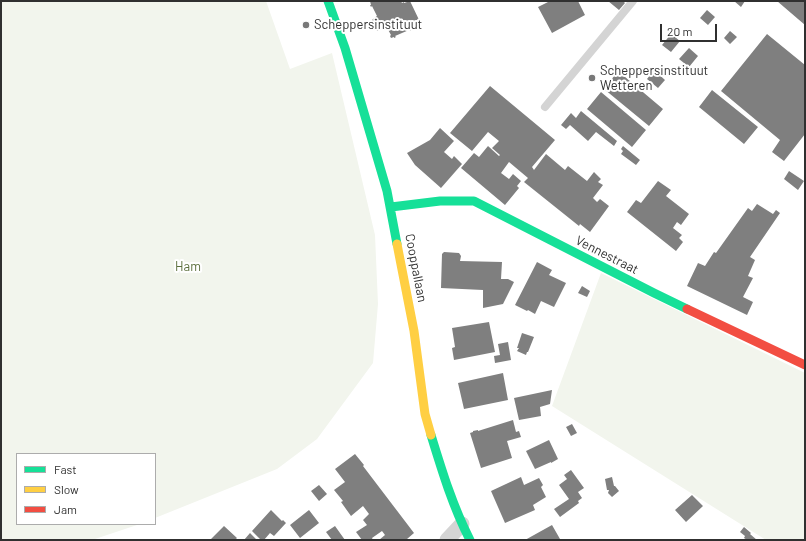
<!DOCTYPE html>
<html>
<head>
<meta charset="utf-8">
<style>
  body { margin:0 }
  #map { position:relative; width:806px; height:541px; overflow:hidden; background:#fff; font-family:Barlow,sans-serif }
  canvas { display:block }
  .frame { position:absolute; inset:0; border:2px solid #303030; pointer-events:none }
  .legend { position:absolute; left:16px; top:453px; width:140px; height:72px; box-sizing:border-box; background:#fff; border:1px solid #acacac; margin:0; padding:5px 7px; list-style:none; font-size:12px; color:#303030 }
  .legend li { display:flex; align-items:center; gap:8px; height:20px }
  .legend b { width:20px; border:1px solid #acacac }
  .scale { position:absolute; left:660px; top:24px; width:57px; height:18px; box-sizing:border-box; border:2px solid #303030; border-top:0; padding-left:5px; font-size:12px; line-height:14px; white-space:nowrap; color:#303030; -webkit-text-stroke:3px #fff; paint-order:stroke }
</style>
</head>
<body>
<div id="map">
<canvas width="806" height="541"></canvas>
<div class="frame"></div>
<ul class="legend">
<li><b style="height:5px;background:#16e098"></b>Fast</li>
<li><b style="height:5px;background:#ffcf43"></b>Slow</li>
<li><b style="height:5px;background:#f24e42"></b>Jam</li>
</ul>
<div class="scale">20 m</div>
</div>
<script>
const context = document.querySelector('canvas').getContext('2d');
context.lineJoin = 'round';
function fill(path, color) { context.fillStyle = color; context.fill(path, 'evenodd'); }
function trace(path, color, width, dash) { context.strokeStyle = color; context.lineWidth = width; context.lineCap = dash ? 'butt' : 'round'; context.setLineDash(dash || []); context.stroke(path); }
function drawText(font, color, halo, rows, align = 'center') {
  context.font = font + ' Barlow,sans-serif'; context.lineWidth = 4; context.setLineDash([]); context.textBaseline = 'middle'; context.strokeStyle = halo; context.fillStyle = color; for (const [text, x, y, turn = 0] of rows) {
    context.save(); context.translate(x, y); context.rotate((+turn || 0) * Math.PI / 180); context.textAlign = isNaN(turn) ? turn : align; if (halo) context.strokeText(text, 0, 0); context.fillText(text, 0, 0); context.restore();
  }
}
fill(new Path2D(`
  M1 1H266L290 69 332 53 375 235 378 304 373 363 317 439 277 469 155 518V454H17V524H140L92 540H1Z
  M601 273 805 373V540H766L552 406Z`), '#f2f5ed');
fill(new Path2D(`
  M370 1H401L402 3 404 2V3L410 1 421 24 411 29V30L410 31 409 30 395 36 396 37 394 38V37L391 38 390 36 391 35 386 26 377 31 372 20 377 16 372 6 371 7 370 5H371Z
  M550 1H578L585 15 552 33 538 7Z
  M608 1H623L625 3 619 10Z
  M734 1H745L741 7Z
  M777 1H805V25Z
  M707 10 715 17 708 25 700 18Z
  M730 31 737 37 730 44 724 38Z
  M671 34 680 41 671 52 662 45Z
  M767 34 805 65V134L784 161 772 152 780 140 721 91Z
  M689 48 698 56 689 67 679 59Z
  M654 70 665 80 658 88 647 79Z
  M618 71 663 109 649 126 604 89Z
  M490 86 555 140 532 167 534 170 546 154 565 170 568 166 587 181 594 172 601 179 598 182 603 185 593 198 597 202 600 199 609 206 590 232 580 224 579 226 524 182 528 178 509 162 501 173 509 179 513 174 521 181 517 186 519 188 505 205 461 168 474 153 479 157 488 146 499 156 500 155 492 148 499 141 488 132 472 151 450 133Z
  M712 90 758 127 744 144 699 107Z
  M601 92 646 130 632 147 587 109Z
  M581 111 617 141 614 146 596 132 588 141 570 125 566 129 561 125 571 113 576 118Z
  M440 128 454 141 444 152 452 159 454 156 462 164 441 188 415 165 407 153 430 140Z
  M623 146 640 160 636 165 621 154 623 151 621 149Z
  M789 171 804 181 798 190 784 179Z
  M658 181 671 190 666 196 689 214 681 225 677 222 673 228 682 235 679 238 683 242 676 251 627 212 636 200 641 203Z
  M757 204 773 214 776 210 780 213 750 257 755 260 748 276 753 278 743 297 753 302 747 315 687 286 698 263 705 266 714 252 716 253 748 208 752 211Z
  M444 252 459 253 461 256 460 261 502 262 501 279H508L514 282 503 304 483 308V290L441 288 442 254Z
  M537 262 552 270 549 275 566 283 554 307 541 301 535 314 528 310 527 311 515 305Z
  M582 286 590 291 587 297 578 293Z
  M489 322 495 352 454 360 452 348 455 347 452 328Z
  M522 333 534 337 528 352H527L526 355 517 351 519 348H517Z
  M508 342 511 360 495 363 494 356 500 355 498 344Z
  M503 373 508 400 464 409 458 383Z
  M552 390 550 404 540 407 541 416 519 420 514 398Z
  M513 420 516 432 519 431 521 437 507 441 512 458 481 468 470 433 473 432V431L478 430V431Z
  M572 424 577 433 571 436 566 427Z
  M549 440 558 459 551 463V462L535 469 526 451Z
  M355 454 364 465 363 466 414 533 407 539 408 540H379L385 535 382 531 372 538 373 540H362L356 532 367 525 363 520 369 514 363 506 351 516 341 502 343 501 334 490 345 482 335 469Z
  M571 470 584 488 578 492 582 498 578 501 579 503 560 517 554 509 569 499 559 485 567 479 564 475Z
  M521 477 524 485 539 478 543 485 541 487 546 497 533 505 535 510 505 523 491 491Z
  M612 477 614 486H615L619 491 612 497 608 493 609 490H607L605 479Z
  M319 485 327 494 319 501 311 491Z
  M692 495 703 506 686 522 675 510Z
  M271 510 282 521 283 520 286 523 274 536 270 533 264 540H261L252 531Z
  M309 510 319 523 300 538 290 525Z
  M552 525 560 539 559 540H525Z
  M224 526 237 538 235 540H212L211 539Z
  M335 526 345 540H332L326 532Z
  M744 527 751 533 750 534 757 540H747L744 538 745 536 740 532Z
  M250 533 257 540H244Z`), '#7f7f7f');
trace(new Path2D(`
  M545 107 633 1`), '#d4d4d4', 8);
trace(new Path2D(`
  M447 540 462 524`), '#d4d4d4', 15);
trace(new Path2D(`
  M328 1 345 48 387 191 397 244
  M391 207 440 201H474L654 293 687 309
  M431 435C442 471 453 507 470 540`), '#16e098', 9);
trace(new Path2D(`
  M397 244 414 331 425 414 431 435`), '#ffcf43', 9);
trace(new Path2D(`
  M687 309 805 365`), '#f24e42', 9);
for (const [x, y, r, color] of [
  [306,25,4,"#787878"],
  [592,78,4,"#787878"]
]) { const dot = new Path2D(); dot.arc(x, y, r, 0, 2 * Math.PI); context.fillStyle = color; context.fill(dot); trace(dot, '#fff', 1.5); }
drawText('13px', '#303030', '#fff', [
  ["Scheppersinstituut",314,25],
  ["Scheppersinstituut",600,71],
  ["Wetteren",600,86]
], 'left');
drawText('13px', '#303030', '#fff', [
  ["Vennestraat",607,255,27],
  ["Cooppallaan",416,268,79]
]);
drawText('13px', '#5a6e3b', '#fff', [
  ["Ham",188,267]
]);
</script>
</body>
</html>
